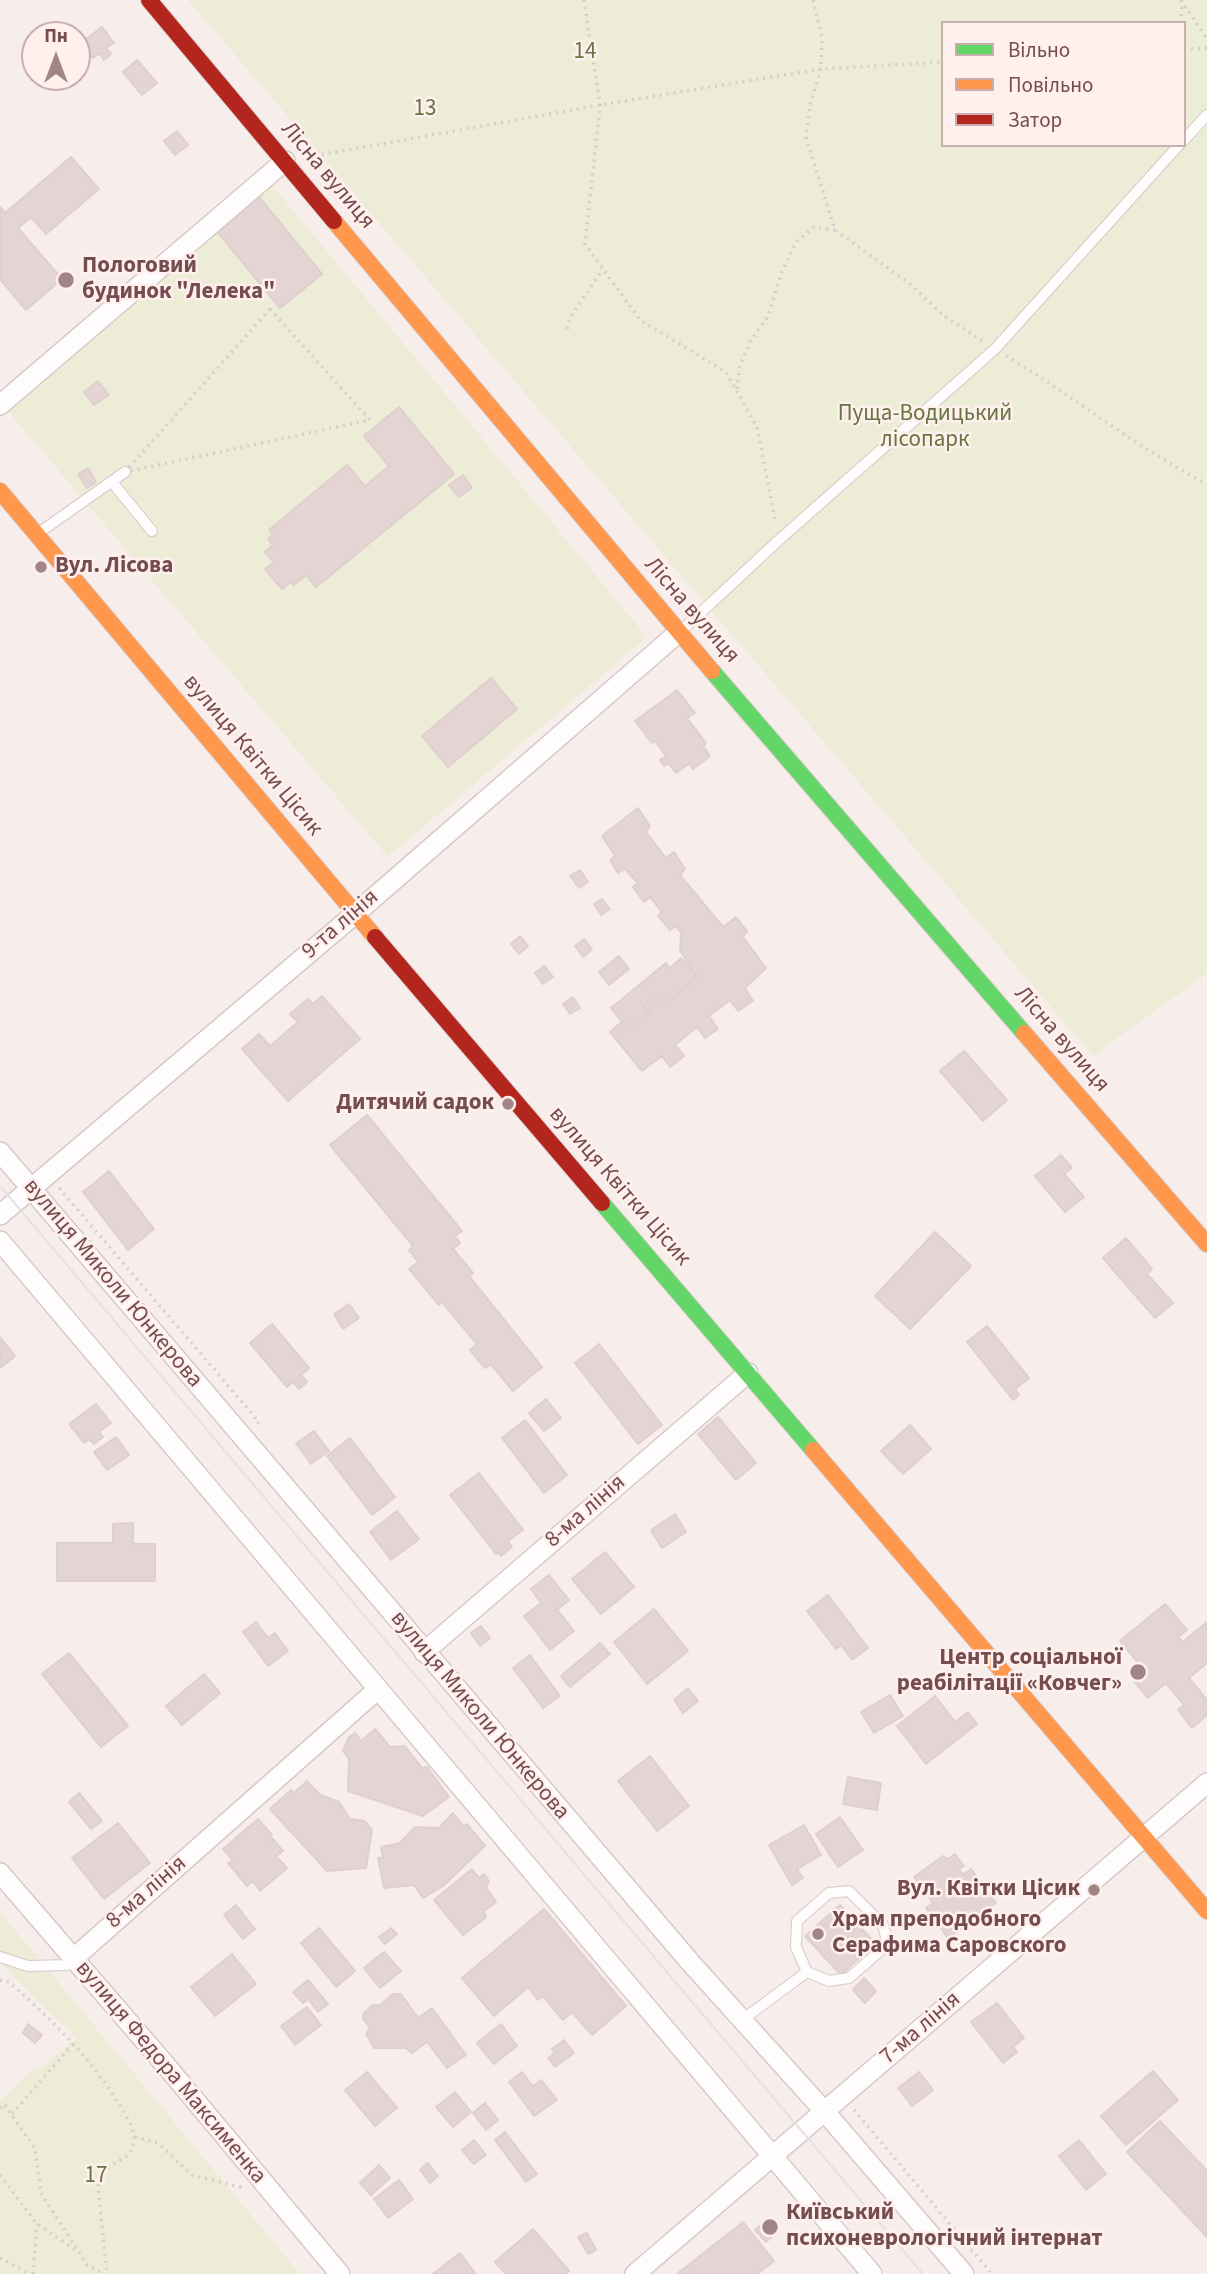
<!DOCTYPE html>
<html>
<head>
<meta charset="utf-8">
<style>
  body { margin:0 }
  #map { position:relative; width:1207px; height:2274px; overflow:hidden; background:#f7eeec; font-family:"Source Sans 3",sans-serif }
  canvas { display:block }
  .legend { position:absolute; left:941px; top:21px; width:245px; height:126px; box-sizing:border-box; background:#fff0ed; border:2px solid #c8aeae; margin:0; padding:9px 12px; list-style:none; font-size:21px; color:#754c4f }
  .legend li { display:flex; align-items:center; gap:14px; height:35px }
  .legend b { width:35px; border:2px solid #c8aeae }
  .north { position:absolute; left:21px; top:21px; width:70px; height:70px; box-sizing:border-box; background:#fff0ed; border:2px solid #c8aeae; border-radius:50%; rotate:0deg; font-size:19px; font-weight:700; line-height:28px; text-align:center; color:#754c4f }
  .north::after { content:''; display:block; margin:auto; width:24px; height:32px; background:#a28586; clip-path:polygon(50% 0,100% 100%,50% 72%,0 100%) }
</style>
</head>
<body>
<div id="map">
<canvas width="1207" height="2274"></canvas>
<ul class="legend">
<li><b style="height:9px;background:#63d668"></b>Вільно</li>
<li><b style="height:9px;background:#ff974d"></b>Повільно</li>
<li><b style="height:9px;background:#b3261e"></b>Затор</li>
</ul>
<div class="north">Пн</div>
</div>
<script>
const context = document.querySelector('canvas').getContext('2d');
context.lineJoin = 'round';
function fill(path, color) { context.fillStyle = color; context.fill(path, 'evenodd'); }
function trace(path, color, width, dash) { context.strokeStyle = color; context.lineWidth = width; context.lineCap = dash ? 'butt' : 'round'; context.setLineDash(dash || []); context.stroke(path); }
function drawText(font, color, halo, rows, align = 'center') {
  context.font = font + ' "Source Sans 3",sans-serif'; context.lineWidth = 5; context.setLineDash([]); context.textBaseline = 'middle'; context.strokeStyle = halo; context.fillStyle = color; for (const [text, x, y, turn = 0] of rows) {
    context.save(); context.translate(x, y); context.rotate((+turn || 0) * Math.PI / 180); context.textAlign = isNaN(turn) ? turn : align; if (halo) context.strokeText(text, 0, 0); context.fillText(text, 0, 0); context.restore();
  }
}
fill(new Path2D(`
  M188 0H1207V973L1093 1056ZM943 23H1184V145H943Z
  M272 185 647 637 388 857 7 410Z
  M0 1912 300 2274H0V2100L37 2066 40 2068 77 2038 31 1995 0 1962Z`), '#edecd7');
const building = new Path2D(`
  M102 27 114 43 106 48 111 54 104 60 99 53 93 58 81 43Z
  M137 60 157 83 142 95 123 72Z
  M177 131 188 145 175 155 164 141Z
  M71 157 99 189 46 234 31 217 18 228 62 279 26 310 0 279V207L5 213Z
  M259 197 322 274 280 308 217 231Z
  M98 381 109 395 94 405 84 392Z
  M399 407 454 474 316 587 306 575 294 585 291 582 282 589 265 569 274 562 265 552 273 545 268 539 273 535 269 530 347 465 365 486 389 466 364 436Z
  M88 468 96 482 87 488 78 474Z
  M463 475 472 488 459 497 449 485Z
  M491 678 517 709 448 767 422 736Z
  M677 690 695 713 687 718 706 743 703 746 710 756 693 769 689 764 676 773 668 763 664 766 660 760 666 756 655 741 652 743 635 721Z
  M638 808 650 826 646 832 666 858 674 852 685 869 680 875 723 927 736 917 747 931 743 937 766 968 745 988 753 1001 738 1011 730 1000 709 1016 718 1029 705 1038 697 1027 675 1045 684 1056 670 1067 662 1056 642 1071 610 1032 625 1019 632 1028 650 1014 643 1006 657 994 665 1004 697 977 680 950 681 933 676 926 670 930 658 916 662 912 650 897 644 902 633 887 638 883 625 869 618 873 610 860 615 856 602 836Z
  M580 870 588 882 579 888 570 876Z
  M602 899 610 909 601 915 594 904Z
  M520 936 528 946 519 954 511 944Z
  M584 939 592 949 583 957 575 946Z
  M619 956 629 969 609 985 599 972Z
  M681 958 697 977 665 1004 657 994 643 1006 650 1014 632 1028 625 1019 622 1022 611 1008 666 963 670 968Z
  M544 966 553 977 543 984 535 973Z
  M322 996 360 1039 288 1101 242 1049 259 1034 270 1046 298 1022 290 1014 308 999 313 1004Z
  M573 997 580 1008 570 1014 563 1004Z
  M964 1051 1007 1100 983 1121 940 1071Z
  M367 1115 462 1231 455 1236 460 1243 453 1249 473 1273 469 1276 542 1367 513 1391 491 1364 485 1368 470 1350 477 1344 442 1302 439 1305 409 1269 418 1262 409 1250 413 1246 330 1145Z
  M1061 1155 1072 1168 1064 1174 1084 1197 1065 1212 1035 1176Z
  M109 1171 154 1229 128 1250 83 1192Z
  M935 1232 971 1266 910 1329 875 1296Z
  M1126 1238 1152 1269 1147 1274 1173 1303 1155 1318 1103 1258Z
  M349 1304 359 1318 343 1329 334 1314Z
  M272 1324 309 1368 301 1375 307 1382 299 1389 293 1382 287 1387 250 1343Z
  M987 1326 1029 1378 1015 1389 1019 1395 1013 1400 967 1342Z
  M0 1337 15 1356 0 1368Z
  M599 1344 662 1425 638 1444 575 1363Z
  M546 1399 561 1418 544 1431 529 1413Z
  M96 1404 111 1423 99 1432 103 1437 94 1444 89 1439 84 1443 69 1424Z
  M718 1417 756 1463 736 1480 698 1434Z
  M525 1420 567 1475 544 1493 502 1438Z
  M910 1425 931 1449 903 1474 881 1451Z
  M314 1431 329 1451 311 1464 296 1443Z
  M116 1437 129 1455 107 1470 94 1452Z
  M350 1438 395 1497 372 1515 327 1456Z
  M479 1473 523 1530 508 1541 512 1547 501 1556 499 1552 496 1554 450 1495Z
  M397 1511 419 1539 391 1560 370 1532Z
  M675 1514 686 1532 662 1548 651 1530Z
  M133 1523V1544H155V1581H57V1543H113V1524Z
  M605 1552 634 1587 601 1614 572 1579Z
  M549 1575 569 1600 557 1610 574 1631 550 1650 524 1616 541 1603 531 1589Z
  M828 1595 868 1648 852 1660 841 1645 836 1649 807 1611Z
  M1165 1604 1187 1630 1178 1637 1183 1642 1207 1622V1663L1189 1678 1207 1700V1715L1192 1728 1178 1710 1184 1705 1166 1683 1148 1698 1134 1681 1145 1671 1120 1641Z
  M654 1609 688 1651 647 1684 614 1642Z
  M256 1622 268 1638 275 1633 288 1651 268 1666 243 1632Z
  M481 1626 490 1638 480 1646 471 1633Z
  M600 1643 610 1654 570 1687 561 1676Z
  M69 1653 128 1726 101 1747 42 1674Z
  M530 1655 560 1696 543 1708 513 1668Z
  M204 1674 220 1693 182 1725 166 1706Z
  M688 1688 698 1701 683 1713 674 1700Z
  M890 1695 903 1716 874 1733 861 1712Z
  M935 1696 955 1722 968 1712 977 1724 926 1764 897 1726Z
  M375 1729 390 1747 405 1746 422 1768 427 1767 449 1797 423 1816 348 1791 349 1759 343 1751 349 1737 355 1733 361 1741Z
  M650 1756 689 1806 657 1831 618 1781Z
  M848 1777 881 1783 877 1810 843 1804Z
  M307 1781 320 1795 339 1802 350 1819 365 1821 372 1830 366 1868 327 1871 270 1809 291 1790 294 1793Z
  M79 1793 102 1821 91 1829 69 1802Z
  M453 1813 464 1827 467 1824 485 1846 443 1886 423 1898 414 1885 384 1888 378 1858H383L381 1847 400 1843 415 1827 439 1828Z
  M840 1817 863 1850 838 1867 816 1834Z
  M258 1819 272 1835 265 1841 267 1843 272 1838 283 1851 276 1856 287 1868 260 1891 253 1881 247 1886 228 1863 233 1860 223 1849Z
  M118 1823 150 1863 104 1899 72 1858Z
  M804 1825 821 1855 797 1869 803 1878 792 1885 769 1845Z
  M955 1854 964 1866 959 1869 963 1875 971 1869 996 1903 948 1938 926 1908 933 1903 914 1877 943 1856 947 1859Z
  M472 1869 479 1878 484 1874 489 1881 486 1887 496 1902 484 1911 486 1917 463 1935 434 1900Z
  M236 1905 255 1929 243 1939 224 1915Z
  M840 1905 875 1943 841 1975 805 1936Z
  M544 1909 626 2006 592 2035 572 2012 563 2020 543 1996 538 2000 528 1987 494 2016 462 1978Z
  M319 1928 355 1971 336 1987 301 1943Z
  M391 1928 397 1934 385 1944 379 1937Z
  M384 1952 401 1971 380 1988 364 1968Z
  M232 1954 256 1984 215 2016 191 1987Z
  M864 1978 876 1991 865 2003 853 1990Z
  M308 1980 328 2004 318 2012 308 1999 303 2003 293 1992Z
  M393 1994H401L418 2018 432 2008 466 2055 447 2068 427 2042 412 2053 406 2048H374L366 2034 370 2028 363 2019 364 2013 373 2005H380Z
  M997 2003 1024 2038 1013 2047 1017 2052 1003 2063 971 2022Z
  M307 2007 321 2025 295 2045 281 2026Z
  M28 2024 42 2035 35 2043 23 2033Z
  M501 2024 517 2046 494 2064 477 2043Z
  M564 2040 574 2053 555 2067 548 2058 555 2053 552 2049Z
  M1153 2071 1178 2100 1126 2145 1101 2116Z
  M367 2072 397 2108 375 2126 345 2090Z
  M522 2072 533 2086 541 2080 557 2100 534 2116 509 2082Z
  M919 2072 933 2090 912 2106 898 2088Z
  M455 2092 471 2112 453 2127 436 2107Z
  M485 2103 498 2120 486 2130 473 2113Z
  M1160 2121 1207 2171V2237L1127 2152Z
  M505 2132 537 2174 526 2182 495 2140Z
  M474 2140 486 2155 474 2164 462 2150Z
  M1079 2140 1106 2174 1086 2190 1059 2156Z
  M428 2163 438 2176 430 2183 420 2170Z
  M379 2165 390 2178 371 2195 360 2183Z
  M399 2180 413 2199 388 2218 374 2199Z
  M766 2220 776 2233 766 2242 755 2230Z
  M743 2222 774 2261 757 2274H677Z
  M533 2229 569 2271 566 2274H506L495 2262Z
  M587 2233 596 2250 588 2254 578 2237Z
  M460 2253 476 2274H433Z`);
fill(building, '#e4d4d4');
trace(building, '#e0cfcf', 2);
const lane = new Path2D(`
  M1184 140 1207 115
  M112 482 152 531
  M40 532 125 472
  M682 630 779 540 995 349 1179 145
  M0 1957 28 1966 67 1965 74 1958
  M742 2020 807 1972 796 1947 797 1921 829 1893 849 1891 883 1925 888 1944 849 1978 829 1981 807 1972`);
const street = new Path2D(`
  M0 405 285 161
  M0 1152 690 1962 825 2112 964 2274
  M0 1215 355 914 679 632
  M0 1241 872 2274
  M424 1652 748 1373
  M0 1873 168 2068 340 2274
  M74 1958 378 1689
  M635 2274 1207 1783`);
const fast = new Path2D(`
  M712 671 1024 1033
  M602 1203 813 1450`);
const slow = new Path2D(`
  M334 221 712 671
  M0 491 375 937
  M1024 1033 1207 1244
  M813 1450 1207 1911`);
const jam = new Path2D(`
  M149 0 334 221
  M375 937 602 1203`);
trace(lane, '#d6c9c8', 12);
trace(street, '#d6c9c8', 22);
trace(fast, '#d7c9c8', 18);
trace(slow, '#d7c9c8', 18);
trace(jam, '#d7c9c8', 18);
trace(new Path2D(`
  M584 0 600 105 585 244 640 320 726 372 757 427 776 524
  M813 0 822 38 821 69 810 105 806 137 835 230 909 283 944 316 984 342
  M1181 0 1207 39
  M1181 23 1182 3
  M1184 49 1207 48
  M308 157 600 105 821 69 943 62
  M270 309 370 420 125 472Z
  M567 329 571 316 603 269
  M1006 356C1074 396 1136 448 1207 484
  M737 389 740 365 750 342 768 316 781 274 796 242 814 227 835 230
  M59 1188 259 1422 254 1426
  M0 1980 9 1982C56 2023 103 2070 132 2127 141 2162 113 2157 101 2175 99 2179 99 2183 98 2187L107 2274
  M0 2108 4 2104 35 2148 41 2193 87 2265 104 2274
  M854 2110 992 2274
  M12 2114 73 2044
  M135 2137 158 2143 192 2175 244 2188
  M0 2175 37 2224 77 2251
  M0 2258 30 2274
  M33 2274 37 2224`), '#d8cccc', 3.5, [2, 5]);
trace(lane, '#fefcfc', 10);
trace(street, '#fefcfc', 19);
trace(fast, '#63d668', 16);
trace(slow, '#ff974d', 16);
trace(jam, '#b3261e', 16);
trace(new Path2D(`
  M0 1186 923 2274`), '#e3e1e5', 2);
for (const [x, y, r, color] of [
  [66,280,9,"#a28586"],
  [41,567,7,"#a28586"],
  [508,1104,7,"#a28586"],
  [1138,1672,9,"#a28586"],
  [1094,1890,7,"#a28586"],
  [818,1934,7,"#a28586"],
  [770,2227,9,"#a28586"]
]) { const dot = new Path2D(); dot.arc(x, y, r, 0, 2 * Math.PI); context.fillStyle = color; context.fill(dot); trace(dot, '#fff0ed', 2.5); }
drawText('23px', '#677541', '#fff0ed', [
  ["14",585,53],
  ["13",425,110],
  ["Пуща-Водицький",925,415],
  ["лісопарк",925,441],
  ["17",96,2177]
]);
drawText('23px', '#754c4f', '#fff0ed', [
  ["Лісна вулиця",327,176,50],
  ["Лісна вулиця",691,611,49],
  ["вулиця Квітки Цісик",252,756,50],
  ["9-та лінія",341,925,-41],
  ["Лісна вулиця",1061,1040,49],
  ["вулиця Квітки Цісик",619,1187,49],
  ["вулиця Миколи Юнкерова",112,1284,50],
  ["8-ма лінія",586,1512,-41],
  ["вулиця Миколи Юнкерова",479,1716,50],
  ["8-ма лінія",147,1893,-41],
  ["7-ма лінія",921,2029,-41],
  ["вулиця Федора Максименка",170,2073,50]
]);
drawText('bold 23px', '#754c4f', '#fff0ed', [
  ["Пологовий",82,267],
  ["будинок \"Лелека\"",82,293],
  ["Вул. Лісова",55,567],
  ["Дитячий садок",494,1104,"right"],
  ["Центр соціальної",1122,1659,"right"],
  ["реабілітації «Ковчег»",1122,1685,"right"],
  ["Вул. Квітки Цісик",1080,1890,"right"],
  ["Храм преподобного",832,1921],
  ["Серафима Саровского",832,1947],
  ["Київський",786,2214],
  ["психоневрологічний інтернат",786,2240]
], 'left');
</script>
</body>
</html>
